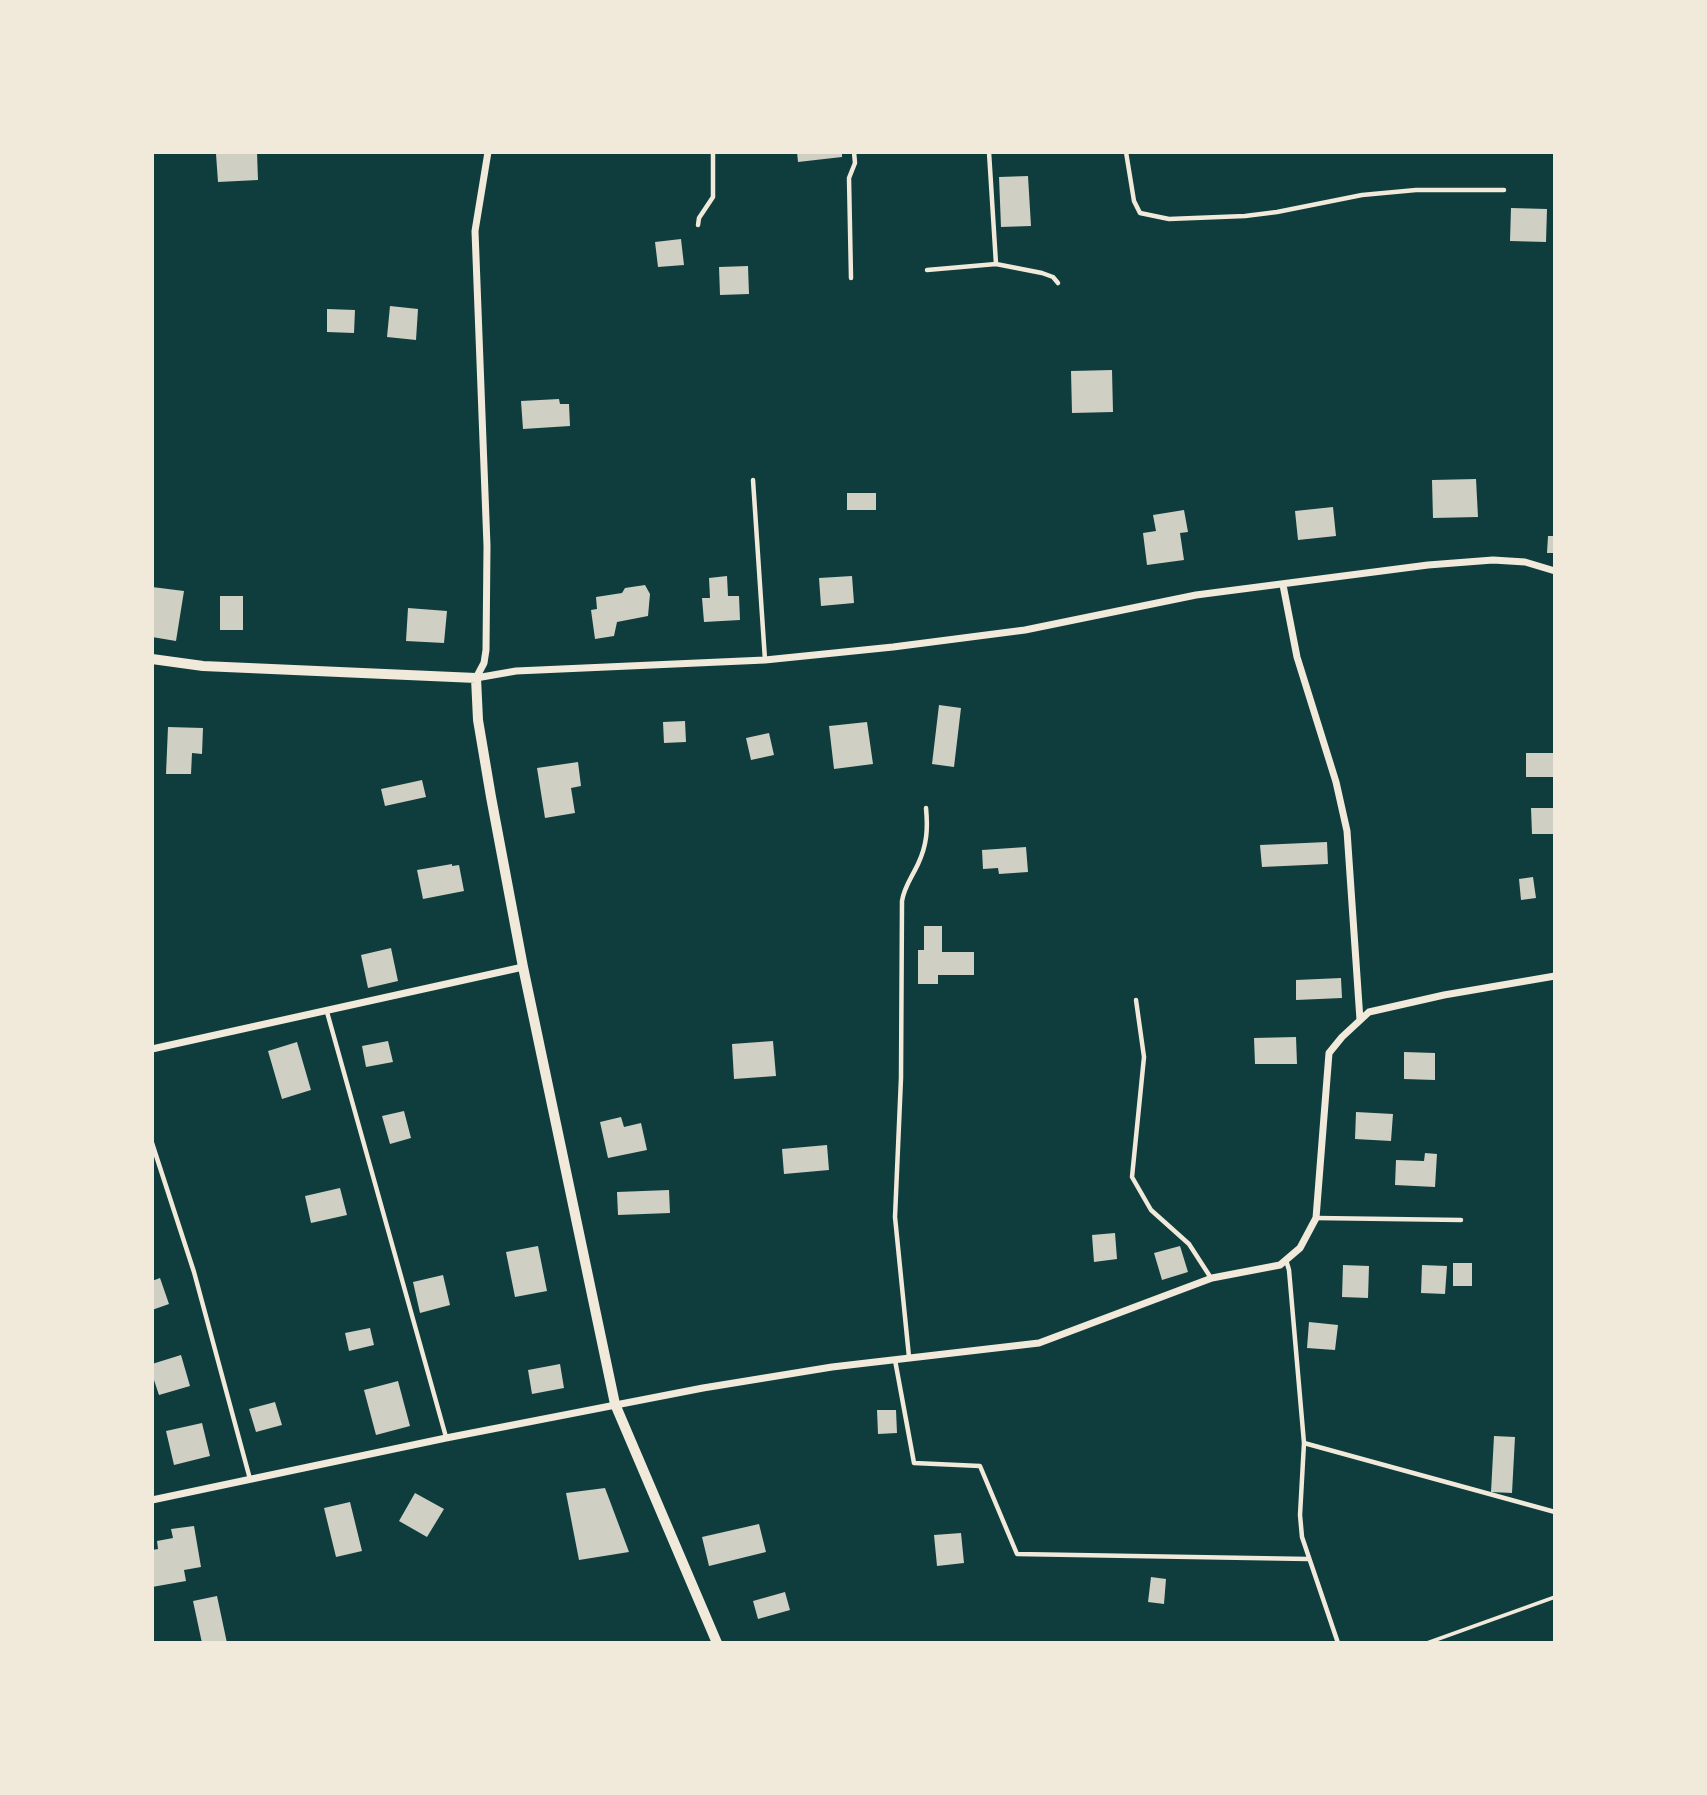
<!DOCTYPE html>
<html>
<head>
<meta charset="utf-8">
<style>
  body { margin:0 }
  #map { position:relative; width:1707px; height:1795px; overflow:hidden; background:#0f3d3e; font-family:"DM Sans",sans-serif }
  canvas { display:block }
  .frame { position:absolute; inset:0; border:154px solid #f1e9da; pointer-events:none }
</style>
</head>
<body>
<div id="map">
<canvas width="1707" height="1795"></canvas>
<div class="frame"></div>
</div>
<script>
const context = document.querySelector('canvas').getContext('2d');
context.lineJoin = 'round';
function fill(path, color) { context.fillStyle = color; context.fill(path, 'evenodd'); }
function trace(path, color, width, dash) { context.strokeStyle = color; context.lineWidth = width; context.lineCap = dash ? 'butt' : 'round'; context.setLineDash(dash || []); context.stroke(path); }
fill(new Path2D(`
  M257 152 258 180 218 182 216 154Z
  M797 152H842V157L798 162Z
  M1028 176 1031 226 1001 227 999 177Z
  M1511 208 1547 209 1546 242 1510 241Z
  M681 239 684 265 658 267 655 242Z
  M748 266 749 294 720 295 719 267Z
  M390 306 418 309 416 340 387 337Z
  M327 309 355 310 354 333 327 332Z
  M1112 370 1113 412 1072 413 1071 371Z
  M559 399 560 404H569L570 426 523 429 521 401Z
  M1476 479 1478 517 1433 518 1432 480Z
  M847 493H876V510H847Z
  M1333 507 1336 536 1298 540 1295 511Z
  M1184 510 1188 532 1180 533 1184 560 1147 565 1143 533 1156 531 1153 515Z
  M1548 536H1555V553H1547Z
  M727 576 728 596H739L740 620 704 622 702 598H710L709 578Z
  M852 576 854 603 821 606 819 578Z
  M645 585 650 594 648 616 617 622 614 636 595 639 591 610 597 609 596 597 622 593 625 588Z
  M152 587 184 591 176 641 152 637Z
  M220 596H243V630H220Z
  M408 608 447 611 444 643 406 641Z
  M939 705 961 708 954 767 932 764Z
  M685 721 686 742 664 743 663 722Z
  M867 722 873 764 834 769 829 726Z
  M168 727 203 728 202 754 192 753 191 774H166Z
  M769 733 774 755 751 760 746 738Z
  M1526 753H1555V777H1526Z
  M578 762 581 786 571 788 575 813 545 818 537 768Z
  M422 780 426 797 385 806 381 789Z
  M1531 808H1555V834H1532Z
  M1327 842 1328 864 1262 867 1260 845Z
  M1026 847 1028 872 999 874 998 868 983 869 982 850Z
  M452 864V866L459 865 464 891 423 899 417 870Z
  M1533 877 1536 898 1521 900 1519 879Z
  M924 926H942V952H974V975H938V984H918V950H924Z
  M391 948 398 981 368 988 361 955Z
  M1341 978 1342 998 1296 1000V980Z
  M1296 1037 1297 1064H1255L1254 1038Z
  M388 1041 393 1062 366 1067 362 1046Z
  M773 1041 776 1076 734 1079 732 1044Z
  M297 1042 311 1090 282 1099 268 1051Z
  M1404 1052 1435 1053V1080L1404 1079Z
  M404 1111 411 1138 390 1144 382 1116Z
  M1356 1112 1393 1114 1391 1141 1355 1139Z
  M621 1117 624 1127 641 1123 647 1150 608 1158 600 1122Z
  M827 1145 829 1170 784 1174 782 1149Z
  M1425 1153 1437 1154 1435 1187 1395 1185 1396 1160 1424 1161Z
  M340 1188 347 1215 311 1223 305 1196Z
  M669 1190 670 1213 618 1215 617 1192Z
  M1115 1233 1117 1259 1094 1262 1092 1235Z
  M538 1246 547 1291 515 1297 506 1252Z
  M1180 1246 1188 1272 1162 1280 1154 1253Z
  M1453 1263H1472V1286H1453Z
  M1343 1265 1369 1266 1368 1298 1342 1297Z
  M1422 1265 1447 1266 1445 1294 1421 1293Z
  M443 1275 450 1305 420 1313 413 1282Z
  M160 1278 169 1304 152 1310V1281Z
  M1309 1322 1338 1325 1335 1350 1307 1348Z
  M370 1328 374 1345 349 1351 345 1333Z
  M181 1355 190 1386 159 1395 152 1374V1364Z
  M560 1364 564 1388 532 1394 528 1370Z
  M398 1381 410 1426 376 1435 364 1390Z
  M275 1402 282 1425 256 1432 249 1409Z
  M877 1410H896L897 1433 878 1434Z
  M202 1423 210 1456 174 1465 166 1431Z
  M1494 1436 1515 1437 1512 1493 1491 1492Z
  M605 1488 629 1552 579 1560 566 1493Z
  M415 1493 444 1509 427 1537 399 1521Z
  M350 1502 362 1551 336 1557 324 1508Z
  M759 1524 766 1552 709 1566 702 1537Z
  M194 1526 201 1567 184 1570 186 1581 152 1587V1550L158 1549 157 1541 173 1538 171 1529Z
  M961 1533 964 1563 937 1566 934 1535Z
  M1151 1577 1166 1579 1164 1604 1148 1602Z
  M785 1592 790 1610 758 1619 753 1601Z
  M217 1596 227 1643H202L193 1601Z`), '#cfcfc3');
trace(new Path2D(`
  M1427 1643 1555 1597`), '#f1e9da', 3.5);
trace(new Path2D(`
  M989 152 996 264
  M1126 152 1134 201 1140 213 1169 219 1245 216 1277 212 1362 195 1416 190H1504
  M698 225 699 218 713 197V152
  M927 270 996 264 1042 273 1053 277 1058 283
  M851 278 849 178 855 163 854 152
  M753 480 765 660
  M1136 1000 1144 1057 1132 1177 1151 1210 1189 1244 1211 1278
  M327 1012 446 1437
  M152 1143 194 1272 250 1479
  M1316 1218 1461 1220
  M1286 1260 1289 1270 1304 1443 1300 1515 1302 1537 1338 1643
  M909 1357 895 1217 901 1078 902 901C904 887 912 877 918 864 927 845 928 829 926 808
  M895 1360 914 1463 980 1466 1017 1554 1308 1559
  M1304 1443 1555 1512`), '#f1e9da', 4.5);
trace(new Path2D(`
  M1283 585 1297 657 1336 782 1347 831 1360 1020
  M476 678 516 671 765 660 893 647 1025 630 1196 595 1428 565 1493 560 1525 562 1555 571
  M476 678 484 663 486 650 487 546 475 231 488 152
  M152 1049 523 967
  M152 1500 446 1438 703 1388 832 1367 1039 1343 1212 1278 1280 1265 1300 1248 1316 1218 1329 1053 1342 1037 1369 1012 1444 995 1555 976`), '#f1e9da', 7);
trace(new Path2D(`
  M152 659 203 666 476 678 478 720 491 797 523 967 615 1404 717 1643`), '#f1e9da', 10);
</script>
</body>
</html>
